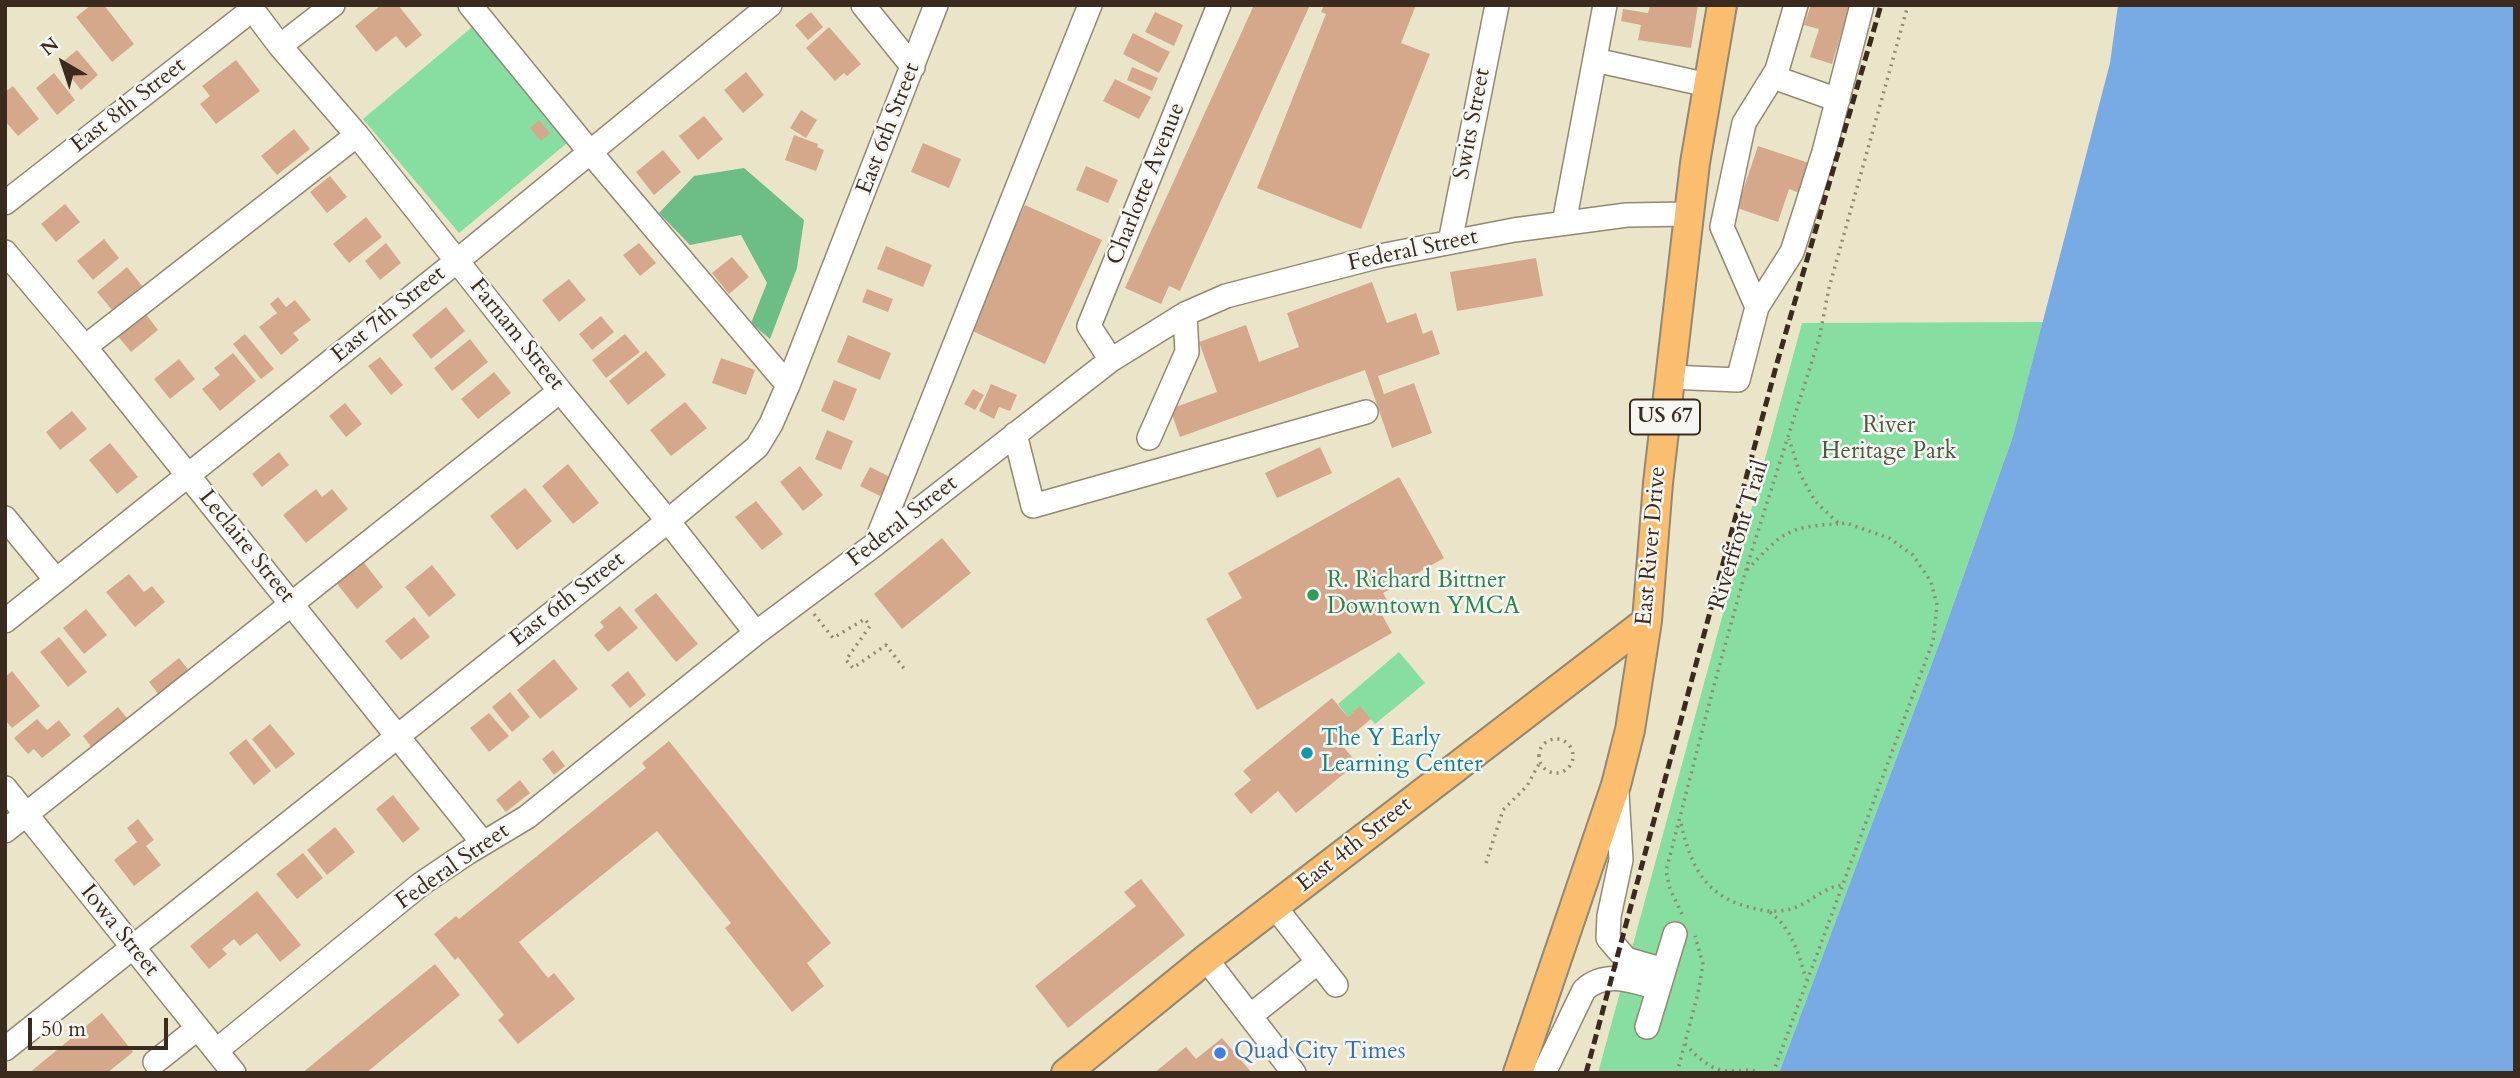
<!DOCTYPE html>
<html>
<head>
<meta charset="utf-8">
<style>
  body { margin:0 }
  #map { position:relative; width:2520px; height:1078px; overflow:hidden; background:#eae5c8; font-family:Cardo,serif }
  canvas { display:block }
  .frame { position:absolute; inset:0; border:7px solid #3b2a1e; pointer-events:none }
  .north { position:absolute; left:28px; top:28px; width:70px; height:70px; -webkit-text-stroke:5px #f6f6f2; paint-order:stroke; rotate:321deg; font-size:19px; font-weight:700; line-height:28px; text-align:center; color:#3b2a1e }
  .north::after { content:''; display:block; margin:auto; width:24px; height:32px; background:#3b2a1e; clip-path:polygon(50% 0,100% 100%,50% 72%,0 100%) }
  .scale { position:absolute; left:28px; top:1018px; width:140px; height:32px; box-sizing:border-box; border:4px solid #3b2a1e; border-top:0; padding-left:9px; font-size:21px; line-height:24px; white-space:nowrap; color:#3b2a1e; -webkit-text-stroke:5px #f6f6f2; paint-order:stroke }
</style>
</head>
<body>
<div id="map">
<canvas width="2520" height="1078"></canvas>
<div class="frame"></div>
<div class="north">N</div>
<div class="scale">50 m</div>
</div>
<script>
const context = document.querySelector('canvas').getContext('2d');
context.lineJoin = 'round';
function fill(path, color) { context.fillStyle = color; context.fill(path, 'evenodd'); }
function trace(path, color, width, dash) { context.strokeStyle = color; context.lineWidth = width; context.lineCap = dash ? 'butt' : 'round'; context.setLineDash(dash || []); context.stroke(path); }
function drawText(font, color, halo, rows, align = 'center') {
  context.font = font + ' Cardo,serif'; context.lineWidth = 5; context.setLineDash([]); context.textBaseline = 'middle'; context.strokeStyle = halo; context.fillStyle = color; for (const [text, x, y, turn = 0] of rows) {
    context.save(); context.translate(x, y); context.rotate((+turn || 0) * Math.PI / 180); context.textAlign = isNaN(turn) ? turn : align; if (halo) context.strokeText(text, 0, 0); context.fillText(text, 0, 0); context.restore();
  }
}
fill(new Path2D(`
  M477 23 567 143 459 233 363 119Z
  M2043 322 2013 436 1941 639 1779 1073H1598L1802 323Z
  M1399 652 1425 683 1375 724 1360 707 1348 717 1338 704Z`), '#87dea1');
fill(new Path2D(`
  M744 168 804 220 797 268 770 339 751 323 767 283 741 235 690 245 659 213 694 176Z`), '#6dbd87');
fill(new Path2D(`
  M2118 5H2515V1073H1779L1941 639 2013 436 2110 63Z`), '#78aae4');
fill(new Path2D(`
  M91 5H104L134 44 112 62 76 17Z
  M381 5H398L422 35 406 48 396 36 376 52 355 26Z
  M1254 5H1310L1180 291 1169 286 1161 304 1125 288Z
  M1324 5H1416L1401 43 1430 54 1361 229 1257 188 1326 14 1321 12Z
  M1658 5H1698L1691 48 1638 40 1641 25 1621 21 1623 9 1648 13 1650 6Z
  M1811 5H1850L1832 64 1810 57 1819 29 1804 25Z
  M811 12 823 27 808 40 795 25Z
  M1155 12 1183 25 1174 46 1145 32Z
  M829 27 861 64 847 76 844 73 835 81 806 48Z
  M1133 33 1170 52 1159 73 1123 54Z
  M77 50 98 75 81 90 60 64Z
  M236 60 260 91 216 124 200 104 210 96 202 86Z
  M1132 67 1158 78 1152 91 1127 80Z
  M746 72 764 95 743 113 724 90Z
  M54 73 75 100 57 115 36 88Z
  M1115 79 1151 97 1139 119 1103 101Z
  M13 86 39 119 18 136 5 121V92Z
  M801 110 817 120 806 138 790 128Z
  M704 116 723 139 698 160 679 136Z
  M539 120 550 133 541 141 530 128Z
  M294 129 310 149 277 175 261 156Z
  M794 135 818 144 817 147 824 150 816 171 785 160Z
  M923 143 961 159 949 188 911 172Z
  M1758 146 1815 165 1805 195 1789 189 1778 222 1737 208Z
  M663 150 681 172 654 195 636 172Z
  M1086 166 1118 180 1108 203 1076 190Z
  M330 176 347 197 327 213 310 192Z
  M65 204 80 222 56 242 41 224Z
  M1025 205 1102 240 1045 364 968 329Z
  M366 217 382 237 349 263 333 244Z
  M104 239 119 258 93 280 77 261Z
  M386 243 401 263 380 280 365 261Z
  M639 243 656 263 640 276 623 255Z
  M886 246 932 265 923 287 877 269Z
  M732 257 749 277 729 294 712 273Z
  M1536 258 1543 296 1457 311 1450 272Z
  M127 267 142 286 112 310 97 292Z
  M569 279 586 300 559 322 542 300Z
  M1372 282 1387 323 1416 313 1423 334 1432 330 1440 354 1378 376 1384 394 1414 383 1432 433 1392 448 1365 370 1180 437 1170 409 1217 392 1199 342 1246 325 1259 362 1299 347 1287 313Z
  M867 289 893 299 888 312 862 302Z
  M278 297 286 307 295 300 311 320 293 333 299 340 281 355 259 327 277 313 270 304Z
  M446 307 465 331 431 359 412 335Z
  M145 313 158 330 131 352 117 335Z
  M601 316 614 332 592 350 579 334Z
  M245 334 274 369 261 379 233 344Z
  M625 334 640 352 606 378 592 360Z
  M848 335 891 353 880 380 837 362Z
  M470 339 488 362 452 391 434 368Z
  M646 351 666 375 628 405 609 381Z
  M233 353 256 381 220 411 202 389 220 375 214 368Z
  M380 357 403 385 391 395 368 366Z
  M721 358 755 370 746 395 712 383Z
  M179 359 195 379 170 399 154 379Z
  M494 372 511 393 478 419 461 399Z
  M834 380 857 389 844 421 821 411Z
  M991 384 1017 395 1010 411 999 407 994 419 979 411Z
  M973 389 984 395 975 410 964 404Z
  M685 402 707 428 671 456 650 430Z
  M345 403 362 424 346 437 329 416Z
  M72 411 87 429 60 450 46 432Z
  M827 430 853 441 841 470 815 459Z
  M110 443 138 477 117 494 89 460Z
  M1320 447 1332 473 1277 498 1265 473Z
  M279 452 289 465 262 487 252 474Z
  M568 464 599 503 573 524 542 486Z
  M800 466 823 495 803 511 780 482Z
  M870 467 890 477 880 496 860 486Z
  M1399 477 1444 558 1383 593 1391 607 1381 613 1392 633 1257 710 1206 619 1242 598 1228 573Z
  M525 488 552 521 517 550 490 516Z
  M316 489 322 497 332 489 348 509 306 543 283 515Z
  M756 501 783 534 762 550 735 517Z
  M942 538 971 573 902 629 874 594Z
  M361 559 383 587 357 609 334 580Z
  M432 565 456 595 429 617 405 587Z
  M129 574 144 592 152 586 165 602 135 627 106 592Z
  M656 593 698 644 676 662 634 610Z
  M620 606 638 628 608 652 594 635 604 627 600 622Z
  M86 609 107 635 84 654 63 628Z
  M414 617 430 637 401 660 385 641Z
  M59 637 87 672 68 687 40 652Z
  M179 658 190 672 160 696 149 682Z
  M554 659 578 689 540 719 517 690Z
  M12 671 40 706 12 728 5 720V677Z
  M628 671 646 695 630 708 611 685Z
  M510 692 530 717 512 732 492 707Z
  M1332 698 1348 717 1360 706 1371 719 1341 744 1357 763 1296 813 1278 791 1251 814 1234 794 1251 780 1243 771Z
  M118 707 131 723 95 752 83 736Z
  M489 713 509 736 489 752 470 728Z
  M37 719 47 730 59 720 71 735 42 758 34 749 28 754 14 738Z
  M270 724 295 754 276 769 252 739Z
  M246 739 271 771 254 785 229 753Z
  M669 741 831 943 807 963 824 986 792 1012 725 928 731 923 657 831 519 942 548 978 554 973 575 999 518 1044 498 1020 504 1015 458 957 455 960 434 934 456 916 459 919 646 768 642 763Z
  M553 750 565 766 554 775 542 759Z
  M520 780 530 793 506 812 496 800Z
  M393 795 420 829 403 843 376 809Z
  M138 819 154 840 146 846 161 865 134 886 114 860 137 842 127 828Z
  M335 827 355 852 327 875 307 850Z
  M303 853 323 878 297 899 276 874Z
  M1141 879 1185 935 1068 1028 1035 986 1136 906 1124 892Z
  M257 891 301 945 280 962 257 933 240 946 234 939 222 949 227 954 209 969 190 946Z
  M435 964 460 995 366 1073H302Z
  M102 1013 133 1052 107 1073H29Z
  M1222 1038 1252 1073H1154L1186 1047 1196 1059Z`), '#d5a88c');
const minor = new Path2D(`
  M249 5 280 46 357 135 560 391 668 521 756 633
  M470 5 590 152 788 385
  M863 5 913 67
  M280 46 333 5
  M1595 60 1708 85
  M1773 77 1838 100
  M5 203 253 9
  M1564 223 1605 5
  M1450 242 1497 5
  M5 252 85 347 483 843
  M1757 307 1722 227 1744 123 1777 70 1796 5
  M85 347 357 135
  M1111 360 1089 326 1219 5
  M1669 377 1738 380 1757 307 1792 252 1824 152 1862 5
  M1015 434 1033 506 1366 412
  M1149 438 1187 352 1185 314
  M5 518 56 580
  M876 542 1090 5
  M5 621 457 261 770 5
  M5 788 234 1073
  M1617 793 1621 860 1609 916 1608 938 1626 959 1664 970
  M5 831 560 391
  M1275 907 1336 985
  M1206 959 1294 1073
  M1250 1016 1318 962
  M1647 1027 1675 934
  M5 1049 668 521 757 447 771 424 788 385 936 5
  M217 1050 421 884 467 853 527 817 756 633 874 545 1062 398 1111 360 1185 314 1226 296 1380 256 1514 230 1627 215 1688 214
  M155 1062 198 1028
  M1544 1073 1584 990C1606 970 1632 981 1658 988`);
const major = new Path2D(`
  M1066 1073 1206 959 1647 621
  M1518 1073 1616 785 1630 730 1647 621 1658 483 1695 163 1722 5`);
trace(minor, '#928873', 26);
trace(major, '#928873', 32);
trace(new Path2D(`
  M1747 570C1781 534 1787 526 1838 524
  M814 614 833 638 865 619 870 626 846 660 853 668 886 645 906 671
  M1539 756a17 17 0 1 1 34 0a17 17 0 1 1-34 0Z
  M1681 824C1692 870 1707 899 1757 909 1769 912 1783 912 1794 908 1811 902 1824 887 1842 885
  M1486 863 1503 810 1527 786 1540 762
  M1770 912C1792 929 1798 952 1806 979
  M1682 914 1670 889 1666 871 1713 689 1747 566 1819 339 1829 288 1908 5
  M1685 1044C1699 1058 1711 1072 1733 1071 1745 1071 1750 1068 1761 1073
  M1677 1073 1698 993 1703 964 1695 936
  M1773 1073 1933 641 1937 605 1931 582 1913 555 1889 538 1846 523 1839 524 1815 501 1800 474 1789 439`), '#928873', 3.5, [2, 5]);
trace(minor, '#fff', 23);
trace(major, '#fabe6e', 28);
trace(new Path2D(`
  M1586 1073 1777 363 1881 5`), '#3b2a1e', 5, [10, 5]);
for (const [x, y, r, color] of [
  [1313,595,7,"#2e9e5b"],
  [1307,753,7,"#0f9aa8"],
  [1220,1053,7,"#3f7fe0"]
]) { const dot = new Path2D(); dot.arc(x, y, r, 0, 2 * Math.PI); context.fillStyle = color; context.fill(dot); trace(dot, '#f6f6f2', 2.5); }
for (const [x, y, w] of [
  [1665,417,70]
]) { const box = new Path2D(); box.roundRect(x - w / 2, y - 17.5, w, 35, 5); context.fillStyle = '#f6f6f2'; context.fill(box); trace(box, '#3b2a1e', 2); }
drawText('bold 21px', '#3b2a1e', null, [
  ["US 67",1665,417]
]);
drawText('23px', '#3b2a1e', '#f6f6f2', [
  ["East 8th Street",129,106,-38],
  ["Swits Street",1473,124,-79],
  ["East 6th Street",889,129,-69],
  ["Charlotte Avenue",1147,184,-68],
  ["Federal Street",1413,251,-12],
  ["East 7th Street",389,315,-39],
  ["Farnam Street",516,335,51],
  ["Federal Street",903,522,-38],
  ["Riverfront Trail",1740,535,-73],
  ["East River Drive",1652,546,-85],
  ["Leclaire Street",246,547,51],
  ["East 6th Street",568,600,-38],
  ["East 4th Street",1355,845,-38],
  ["Federal Street",453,867,-35],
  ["Iowa Street",119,931,51]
]);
drawText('23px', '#4e573f', '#f6f6f2', [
  ["River",1889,427],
  ["Heritage Park",1889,453]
]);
drawText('23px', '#27864d', '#f6f6f2', [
  ["R. Richard Bittner",1327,582],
  ["Downtown YMCA",1327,608]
], 'left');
drawText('23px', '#0d838f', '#f6f6f2', [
  ["The Y Early",1321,740],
  ["Learning Center",1321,766]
], 'left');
drawText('23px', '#366cbe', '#f6f6f2', [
  ["Quad City Times",1234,1053]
], 'left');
</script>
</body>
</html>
